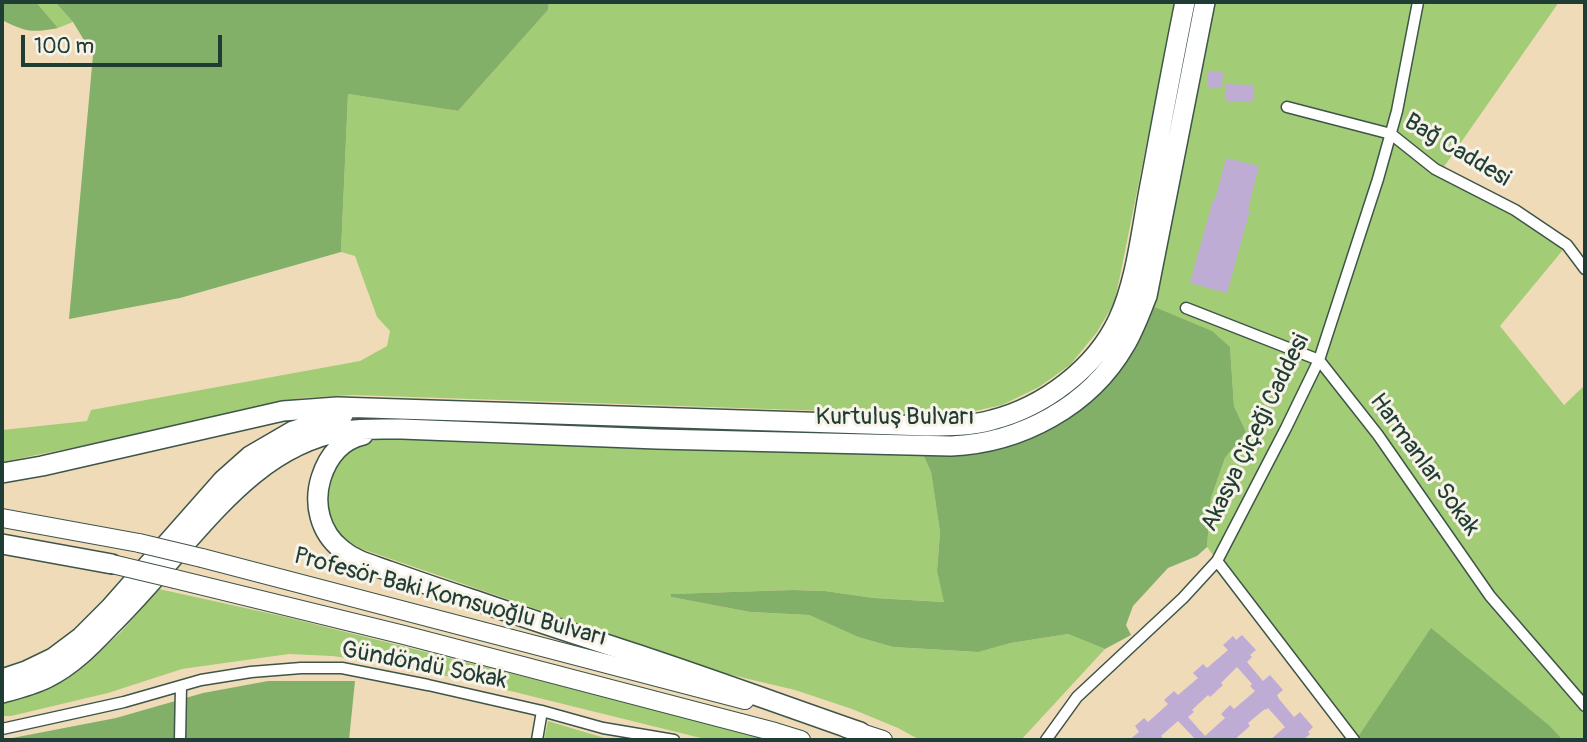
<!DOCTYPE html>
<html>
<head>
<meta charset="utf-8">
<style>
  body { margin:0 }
  #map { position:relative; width:1587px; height:742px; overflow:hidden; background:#f0dbb9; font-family:Pangolin,sans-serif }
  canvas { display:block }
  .frame { position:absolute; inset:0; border:4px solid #1f3d34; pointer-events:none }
  .scale { position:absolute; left:21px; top:35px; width:201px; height:32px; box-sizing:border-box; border:4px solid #1f3d34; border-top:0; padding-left:9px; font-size:21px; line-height:24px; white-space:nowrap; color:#1f3d34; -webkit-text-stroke:5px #f7f3e8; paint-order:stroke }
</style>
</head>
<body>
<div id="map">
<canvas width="1587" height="742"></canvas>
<div class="frame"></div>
<div class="scale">100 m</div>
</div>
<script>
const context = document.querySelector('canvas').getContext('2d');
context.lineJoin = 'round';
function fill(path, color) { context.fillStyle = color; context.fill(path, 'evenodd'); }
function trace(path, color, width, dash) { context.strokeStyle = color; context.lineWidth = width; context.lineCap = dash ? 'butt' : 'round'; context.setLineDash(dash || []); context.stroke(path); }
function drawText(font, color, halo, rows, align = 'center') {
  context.font = font + ' Pangolin,sans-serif'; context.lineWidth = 6; context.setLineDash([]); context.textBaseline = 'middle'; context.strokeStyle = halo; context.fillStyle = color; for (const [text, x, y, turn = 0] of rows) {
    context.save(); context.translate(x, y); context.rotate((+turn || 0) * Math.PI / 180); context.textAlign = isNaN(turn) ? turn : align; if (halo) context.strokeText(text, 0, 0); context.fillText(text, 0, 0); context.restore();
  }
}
fill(new Path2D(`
  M36 2H55L73 22 58 28Z
  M549 2H1175L1119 281 1114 303 1097 332 1070 365 1039 387 1002 405 975 411 947 414H917L353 395 302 398 249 408 140 434 2 462V430L87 421 91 410 360 361 387 346 390 331 377 317 355 256 341 252 348 94 458 111 548 10Z
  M1214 2H1559L1441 171 1567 245 1500 326 1564 405 1585 385V740H1563L1551 727 1354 740 1207 547 1211 498 1225 458 1246 432 1234 406 1230 347 1152 306 1165 248Z
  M386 438 495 444 923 454 931 472 940 532 937 571 945 602 874 598 825 591 793 590 672 594 671 597 750 612 809 615 858 637 893 647 977 652 1011 643 1068 634 1105 649 1021 740H920L898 728 852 709 795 690 719 672 359 548 339 536 329 519 324 498 337 456 358 443Z
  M159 589 286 617 777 740H709L470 681 379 662 332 656 289 654 182 669 108 693 11 716H2V701L50 686 88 662 121 632Z
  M548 721 611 740H544Z`), '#a3cc77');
fill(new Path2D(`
  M2 2H36L58 28C31 33 26 32 2 20Z
  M55 2H549L548 10 458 111 348 94 341 252 180 298 69 319 93 55 73 22Z
  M1152 306 1212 331 1230 347 1234 406 1246 432 1225 458 1211 498 1207 547 1197 556 1168 568 1133 606 1126 625 1131 635 1105 649 1068 634 1011 643 978 652 893 647 858 637 809 615 750 612 671 597V594L793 590 825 591 874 598 944 602 937 571 940 532 931 472 923 454 1052 424Z
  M1431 628 1551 727 1563 740H1356Z
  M268 681H355L349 740H2L116 718 203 693Z`), '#82b068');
fill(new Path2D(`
  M1208 71H1223L1222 88H1208Z
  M1225 84 1253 85V101H1225Z
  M1226 158 1259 166 1248 209 1250 210 1227 293 1190 283 1213 200H1215Z
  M1242 635 1256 650 1250 655 1252 657 1247 662 1263 681 1270 675 1283 690 1277 695 1279 699 1294 717 1300 712 1313 727 1308 732 1310 734 1303 740H1270L1285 727 1268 708 1266 710 1265 709 1248 723 1250 726 1234 740H1196L1178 721 1161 736 1165 740H1129L1139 732 1135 726 1144 718 1148 722 1168 704 1164 700 1174 691 1178 695 1198 678 1193 673 1203 664 1207 668 1228 650 1223 645 1233 636 1236 640ZM1237 667 1252 684 1250 686 1255 691 1234 709 1230 705 1221 714 1225 718 1205 736 1188 717 1194 712 1192 710 1208 695 1210 697 1223 685 1221 683Z`), '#bfacd5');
const street = new Path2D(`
  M1287 107 1391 134 1435 169 1515 210 1567 245 1585 269
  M1186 308 1319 360 1378 435 1490 596 1585 706
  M1217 561 1354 740
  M2 729 124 702 201 680 251 672 301 668H342L428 685 542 711 603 728 674 740
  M180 740 181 686
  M537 740 542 711
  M1046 740 1077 697 1183 598 1217 561 1286 428 1319 360 1378 179 1397 111 1418 2`);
const primary = new Path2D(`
  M2 518 139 543
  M202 558 745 700
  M175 579 404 635 775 732 801 740
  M846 728 883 740`);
const highway = new Path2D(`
  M363 435C341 440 328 456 321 478 313 504 320 532 341 549 355 561 373 565 389 571 417 581 446 591 474 600 531 620 588 638 645 657 717 681 788 707 860 732
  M2 473 42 466 283 411 337 407 928 426C950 426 971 426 992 420 1043 407 1095 369 1118 320 1137 280 1142 224 1151 180 1162 121 1173 61 1185 2
  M2 544 112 564
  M2 679 26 671 53 658 81 637 110 608 223 480 250 456 293 431 343 415
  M2 693C17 689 33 685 47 678 73 665 92 645 112 624 137 599 160 572 183 546 228 495 274 443 344 431 363 428 383 429 402 429L657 439 951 446C1021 443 1090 406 1125 345 1134 330 1140 313 1147 296L1205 2`);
trace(street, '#3e5548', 13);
trace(primary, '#3e5548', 20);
trace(highway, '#3e5548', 22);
trace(street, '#fff', 10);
trace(primary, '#fff', 18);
trace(highway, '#fff', 19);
const primaryBridge = new Path2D(`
  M139 543 202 558
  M112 564 175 579`);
trace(primaryBridge, '#3e5548', 20, []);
trace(primaryBridge, '#fff', 18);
drawText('24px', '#1f3d34', '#f7f3e8', [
  ["Bağ Caddesi",1457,151,31],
  ["Kurtuluş Bulvarı",895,418],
  ["Akasya Çiçeği Caddesi",1256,433,-64],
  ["Harmanlar Sokak",1424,465,54],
  ["Profesör Baki Komsuoğlu Bulvarı",450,598,15],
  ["Gündöndü Sokak",424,666,11]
]);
</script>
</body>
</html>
